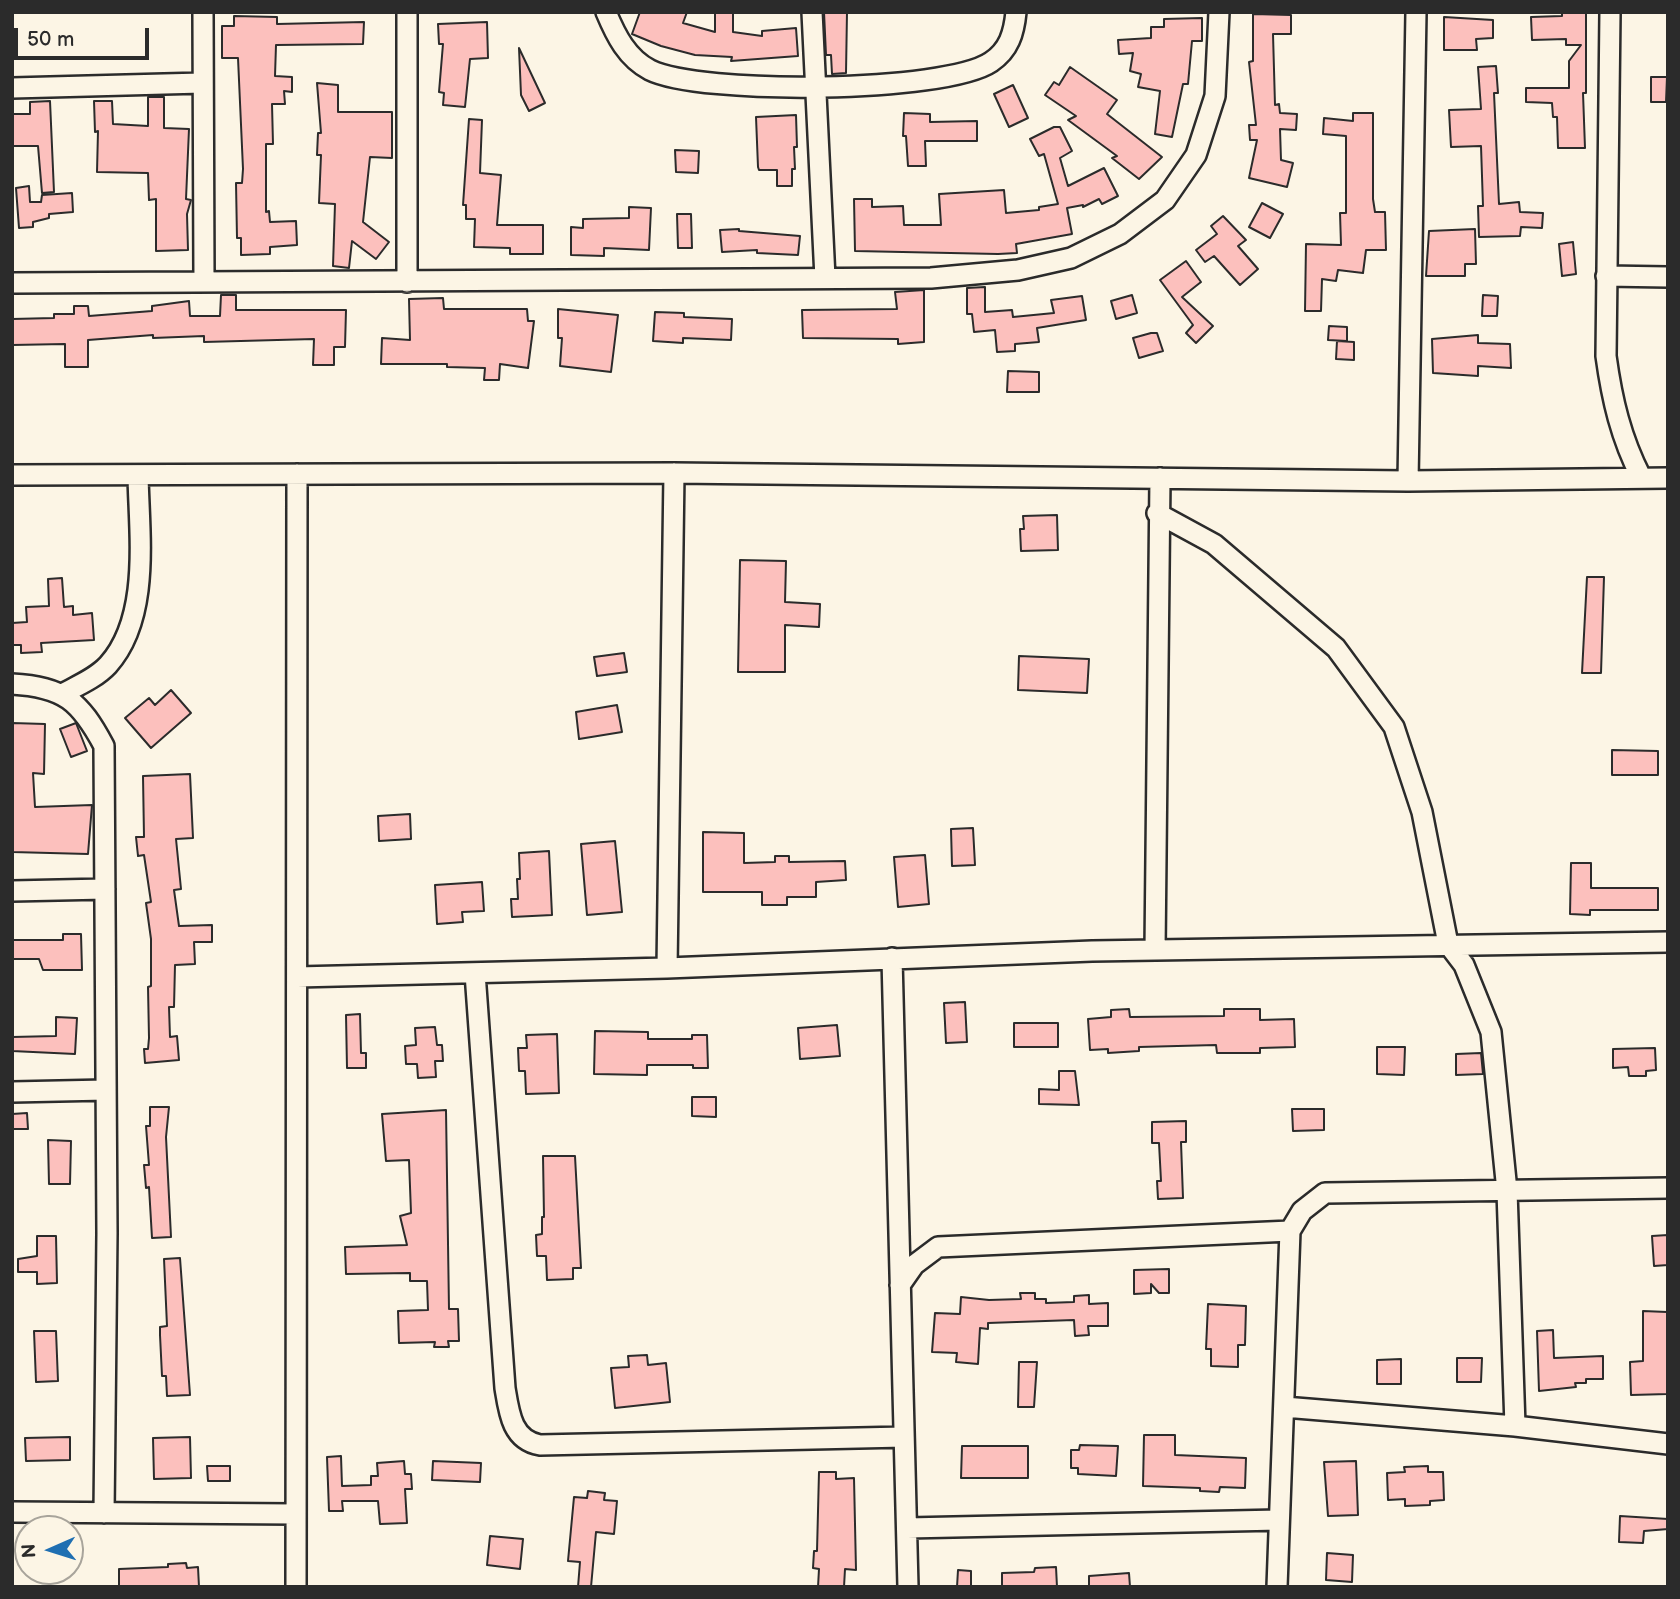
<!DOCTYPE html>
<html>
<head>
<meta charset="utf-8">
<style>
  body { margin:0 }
  #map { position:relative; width:1680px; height:1599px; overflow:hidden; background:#fcf5e5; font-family:"Balsamiq Sans",sans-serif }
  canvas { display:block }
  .frame { position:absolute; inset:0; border:14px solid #2b2b2b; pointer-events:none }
  .north { position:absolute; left:14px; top:1515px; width:70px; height:70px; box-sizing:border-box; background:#fcf5e5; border:2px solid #a8a49b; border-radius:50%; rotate:267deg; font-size:19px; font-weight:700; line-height:28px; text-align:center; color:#2b2b2b }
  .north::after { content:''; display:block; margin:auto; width:24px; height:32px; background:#1f6fb2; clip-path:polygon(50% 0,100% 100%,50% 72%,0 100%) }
  .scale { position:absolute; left:14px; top:28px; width:135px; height:32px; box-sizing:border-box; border:4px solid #2b2b2b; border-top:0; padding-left:9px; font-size:21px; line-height:24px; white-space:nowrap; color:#2b2b2b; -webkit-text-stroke:5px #fcf5e5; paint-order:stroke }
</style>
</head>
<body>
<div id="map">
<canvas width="1680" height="1599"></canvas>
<div class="frame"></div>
<div class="north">N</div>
<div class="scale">50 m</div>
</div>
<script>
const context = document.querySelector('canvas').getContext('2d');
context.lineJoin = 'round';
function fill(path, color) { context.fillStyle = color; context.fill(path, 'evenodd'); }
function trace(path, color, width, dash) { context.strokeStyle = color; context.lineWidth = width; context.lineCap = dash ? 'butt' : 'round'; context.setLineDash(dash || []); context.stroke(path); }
const building = new Path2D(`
  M640 12H687L683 23 715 32V12H733V32L762 36V31L796 28 798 56 731 61 732 57 695 55 661 46 632 34Z
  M824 12H847L846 73 832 74 831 55H826Z
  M1562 12H1586V93H1583L1585 148H1558L1557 117H1553L1552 103 1526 102V88H1569V61L1581 45H1566V39L1532 40 1531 17 1562 16Z
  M1253 14 1291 15V34H1273L1275 105 1279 104 1280 113 1297 114 1296 130 1280 129 1281 160 1293 163 1287 187 1249 178 1257 140H1250L1249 125H1256L1249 62 1253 61Z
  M234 16 277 17V24L364 22 363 44 276 45 275 76 292 77V92L284 91 285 104H272L273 144H266V212L269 211 270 222 296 221 297 245 270 247V254L241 255V238H237L236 183H242L243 169 238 58H222V26H234Z
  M1444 17 1493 20V38L1476 39 1477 50H1444Z
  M1202 18V41H1192L1188 84H1183L1172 137 1155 134 1160 91 1138 87 1141 74 1130 71 1133 53 1119 54 1118 40 1151 38V27H1164V19Z
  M487 22 488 58 470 59 465 107 443 105 444 93 439 92 443 44H439L438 24Z
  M519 48 545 103 529 111 521 95Z
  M1496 66 1498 93H1494L1499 204 1519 202 1520 212 1543 213 1542 228 1521 227 1520 236 1479 237 1478 206H1483L1481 146 1451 147 1449 110 1481 109 1478 67Z
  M1070 67 1117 100 1107 114 1162 157 1139 179 1112 158 1117 156 1068 120 1076 116 1045 95 1054 82 1059 85Z
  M1651 77H1667L1666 102H1651Z
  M317 83 338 85V112H392V158L370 157 363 222 389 242 376 259 352 241 349 268 333 266 335 204 319 203 321 155H317L318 133H321Z
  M1013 85 1028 118 1009 127 994 94Z
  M148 97H164V128L189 129 186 199 191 200 187 214 188 250 156 251V199L149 200 148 173 97 172 98 131 95 132 94 101H112L113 124 148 126Z
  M50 101 54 192 42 193 38 146H12V114H30V102Z
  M904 113 930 114V122L977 121V141H925L926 166H908L906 136H903Z
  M1353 113H1373V199L1375 212H1385L1386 250H1366L1363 273 1338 270 1336 281 1322 279 1321 311H1305L1306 244 1341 245 1340 213H1346V136L1323 134 1324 118 1353 121Z
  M796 115 797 147H794L795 169H792V186H777V170H759L758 167 756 117Z
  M469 119 482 120 480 173 501 175 497 225H543V254H510V248L474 247 475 219H466V205H463Z
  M1054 127H1060L1072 151 1060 158 1068 186 1104 168 1118 196 1102 204 1099 199 1083 207V205L1067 208 1072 234 1016 244 1017 253 998 254 855 251 854 199H872V207L903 206 904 225H941L939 194 1004 190 1006 213 1039 210V207L1058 204 1044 154 1039 156 1030 139Z
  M675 150 699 151 698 173 676 172Z
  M29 186 30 202H41L42 195 72 193 73 212 49 214V218L33 222V227L19 228 16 188Z
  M1262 203 1283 214 1270 238 1249 227Z
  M629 207 651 208 649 250 604 248V256L571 255V227L583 228V219L629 218Z
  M677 214H691L692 248H678Z
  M1223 216 1246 240 1238 246 1258 269 1240 285 1214 256 1205 262 1196 250 1217 234 1211 226Z
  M739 229V231L800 236 798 255 757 253V250L722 252 720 230Z
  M1475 229 1476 264H1465V276H1426L1429 231Z
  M1573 242 1576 274 1562 276 1559 244Z
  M1186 261 1201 282 1182 297 1213 326 1196 343 1186 333 1193 325 1160 280Z
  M985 287V312L1012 310 1013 317 1054 313 1051 300 1082 296 1086 320 1037 328 1039 342 1015 344V351L997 352 995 330 974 332 972 314H967V288Z
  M924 290V342L898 344V339L803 338 802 310 897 309 895 292Z
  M221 295H236V310H346L345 347H334V365H313L314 339 204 342V336L153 338V335L88 340V367H65V344L12 345V319L54 318V314H74V306H88L89 316 152 311V306L189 301 190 316H220Z
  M1132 295 1137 313 1116 319 1111 301Z
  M1483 295 1498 296 1497 316H1482Z
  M443 298 444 309H527L528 321H534L528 368 500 364 499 380H484L485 368 447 367V364H381L382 338 410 340 409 299Z
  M558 309 618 315 611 372 560 366 562 338H558Z
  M655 312 684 313V317L732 319 731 340 683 338V343L653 341Z
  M1329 326 1347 327V341L1328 340Z
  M1151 333H1157L1163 351 1139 358 1133 338Z
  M1478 335V343L1510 344 1511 368 1478 366V376L1433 373 1432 339Z
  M1337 341 1354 342V360L1336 359Z
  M1008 371 1039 372V392H1007Z
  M1057 515 1058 550 1021 551 1020 529H1024L1023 516Z
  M740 560 786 561 785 602 820 604 819 627 785 625V672H738Z
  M1587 577H1604L1601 673H1582Z
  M62 578 64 607 73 606V615L92 613 94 640 41 643 42 652 21 653V645H12V623L27 622 26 607 49 606 48 579Z
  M624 653 627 672 597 676 594 657Z
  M1019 656 1089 659 1087 693 1018 690Z
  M171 690 191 713 151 748 125 718 149 698 155 705Z
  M617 705 622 732 579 739 576 712Z
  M12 723 45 724 44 774 33 773 35 807 92 805 88 854 12 852Z
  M76 723 87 751 71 757 60 729Z
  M1612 750 1658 751V775H1612Z
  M190 774 193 838 176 839 181 889 174 890 179 926 212 925V942H194L195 964 175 965 174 1007H169L170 1037 177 1036 179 1060 145 1063 144 1049H148L149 1038 148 987 151 986V939L146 903 151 902 144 855 138 856 136 837H144L143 776Z
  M410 814 411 839 379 841 378 816Z
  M973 828 975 865 952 866 951 829Z
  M703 832 744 833V863L775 862V856H789V862L845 861 846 880 816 882V897H787V905H762V892H703Z
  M615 841 622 912 587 915 581 844Z
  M549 851 552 915 512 917 511 899H518L517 879H520L519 853Z
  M925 855 929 904 898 907 894 857Z
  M1571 863H1591V888H1658V910H1590V915L1570 914Z
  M482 882 484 911 462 912 463 922 437 924 435 885Z
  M63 934H81L82 970H43L39 959H12V940H63Z
  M965 1002 967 1042 946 1043 944 1003Z
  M1129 1009 1130 1017 1224 1016V1009H1260V1020L1294 1019 1295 1047 1260 1048V1053H1217L1216 1045 1139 1047V1051L1108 1053V1049L1090 1050 1088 1019 1111 1017V1010Z
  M360 1014 361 1053H366V1068H347L346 1015Z
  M56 1017 77 1018 75 1054 12 1051V1037L56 1036Z
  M1014 1023H1058V1047H1014Z
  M837 1025 840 1056 800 1059 798 1028Z
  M435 1027 437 1045H442L443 1061H435L436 1077 418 1078 417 1064H406L405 1046 416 1045 415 1028Z
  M595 1031 648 1032V1039H692V1035H707L708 1068H693V1065H647V1075L594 1074Z
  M557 1034 559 1093 526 1094 525 1071H519L518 1048H527L526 1035Z
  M1377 1047H1405L1404 1075 1377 1074Z
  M1655 1048 1656 1070 1646 1071V1076H1629L1628 1067 1613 1068V1049Z
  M1481 1053 1483 1074 1456 1075V1054Z
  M1059 1071H1075L1079 1105 1039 1104V1089L1059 1090Z
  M692 1097H716V1117L692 1116Z
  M150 1107H169L166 1137 171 1237 152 1238 149 1187 146 1188 144 1165H149L146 1126H150Z
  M1292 1109H1324V1130L1293 1131Z
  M446 1110 449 1309H458L459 1341H448L449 1347H434L435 1342 399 1343 398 1311 428 1310 427 1281H410V1273L346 1274 345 1247 407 1245 400 1216 411 1213 409 1160 386 1161 382 1114Z
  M27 1113 28 1129H12V1114Z
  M1186 1121V1142H1181L1183 1198 1158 1199 1157 1181H1161L1159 1143H1152V1122Z
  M48 1140 71 1141 70 1184H49Z
  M543 1156H575L581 1268H573V1279L547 1280 546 1256H537L536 1235 542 1234V1217H544Z
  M1668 1235V1265L1654 1266 1652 1236Z
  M37 1236H56L57 1283 37 1284V1272H18V1259L37 1256Z
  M180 1258 190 1395 167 1396 166 1376H162L160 1335V1327L167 1326 164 1259Z
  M1169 1269V1293H1159L1151 1284V1293L1134 1294V1270Z
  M1020 1293H1035V1299H1046V1303L1074 1302V1296L1089 1295V1304L1108 1303V1326H1088L1089 1335 1075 1336 1074 1320 988 1323V1329L980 1328 978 1364 956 1362 957 1353 932 1352 935 1313 960 1314 961 1297 989 1300 1021 1299Z
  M1208 1304 1246 1306 1245 1345H1238V1367L1211 1366V1349H1206Z
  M1643 1311 1667 1312 1668 1394 1631 1395 1630 1362 1643 1361Z
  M1553 1330 1554 1358 1603 1356V1379H1586V1383H1575L1576 1387 1539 1391 1537 1331Z
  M34 1331H56L58 1381 36 1382Z
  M647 1355 648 1365 666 1363 670 1402 615 1408 611 1368 629 1367 628 1356Z
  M1457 1358H1482L1481 1382H1457Z
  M1401 1359V1384H1377V1360Z
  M1019 1362H1037L1034 1407H1018Z
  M1144 1435H1175V1455L1246 1458 1245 1488 1220 1487 1219 1492 1200 1491V1488L1143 1486Z
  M70 1437V1460L26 1461 25 1438Z
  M190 1437 191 1478 154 1479 153 1438Z
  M1080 1445 1118 1446 1116 1476 1078 1474V1468H1071V1450H1079Z
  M962 1446H1028V1478H961Z
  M341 1456 342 1486 371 1485V1476H378L377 1463 404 1461 405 1474H411L412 1489H405L407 1523 380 1524 378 1501H342L343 1511H329L327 1457Z
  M433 1461 481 1463 480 1482 432 1480Z
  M1356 1461 1358 1515 1328 1516 1324 1462Z
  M207 1466H230V1481H208Z
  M1428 1466V1472H1443L1444 1500 1430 1501V1505L1405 1506V1499L1388 1500 1387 1473 1405 1472 1404 1467Z
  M819 1472H836V1479L854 1478 856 1570 845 1569 844 1587H818L819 1569 813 1568 814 1551H817Z
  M588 1491 605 1493 604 1500 617 1501 614 1534 596 1532 591 1587H578L580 1562 568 1561 574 1497 587 1498Z
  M1620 1516 1668 1519V1529L1644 1531 1643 1543 1619 1542Z
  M490 1536 523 1539 520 1569 487 1565Z
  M1327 1553 1353 1555 1352 1582 1326 1580Z
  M186 1563 187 1568 198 1567 199 1587H119V1569L168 1567V1564Z
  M1056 1567 1057 1587H1002V1573L1034 1572 1035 1568Z
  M958 1570 971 1571V1587H957Z
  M1129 1573 1130 1587H1089V1576Z`);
fill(building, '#fcc0bd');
trace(building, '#2b2b2b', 2);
const minor = new Path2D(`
  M203 12 204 282
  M606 12C616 36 627 58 650 70 700 95 945 93 991 62 1009 50 1014 33 1016 12
  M812 12 825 278
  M1610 12 1606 356C1612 400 1621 438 1641 477
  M12 88 202 83
  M1606 276 1668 277
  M407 282V12
  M12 283 931 278 1018 270 1071 258 1120 234 1165 200 1196 155 1215 96 1219 12
  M12 475 674 473 1408 481 1668 478
  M1408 481 1416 12
  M1157 513 1214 544 1336 648 1394 727 1422 812 1448 944 1464 965 1491 1032 1507 1191 1515 1426
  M12 684C64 687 80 701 104 746L107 1233 104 1513
  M62 694C77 686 96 678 108 665 151 617 139 534 138 475
  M12 891 105 889
  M1155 950 1160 478
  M892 958 908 1587
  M667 968 674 473
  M475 973 505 1388C509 1413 512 1440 540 1445L904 1437
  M297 977 667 968 1092 951 1668 942
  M12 1092 106 1090
  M900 1285 914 1265 938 1247 1290 1231
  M1284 1407 1515 1426 1668 1444
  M12 1512 295 1514
  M907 1528 1279 1520
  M296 1587 297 474
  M1277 1587 1290 1231 1302 1211 1325 1193 1668 1188`);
trace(minor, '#2b2b2b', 24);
trace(minor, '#fcf5e5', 19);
</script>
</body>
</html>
